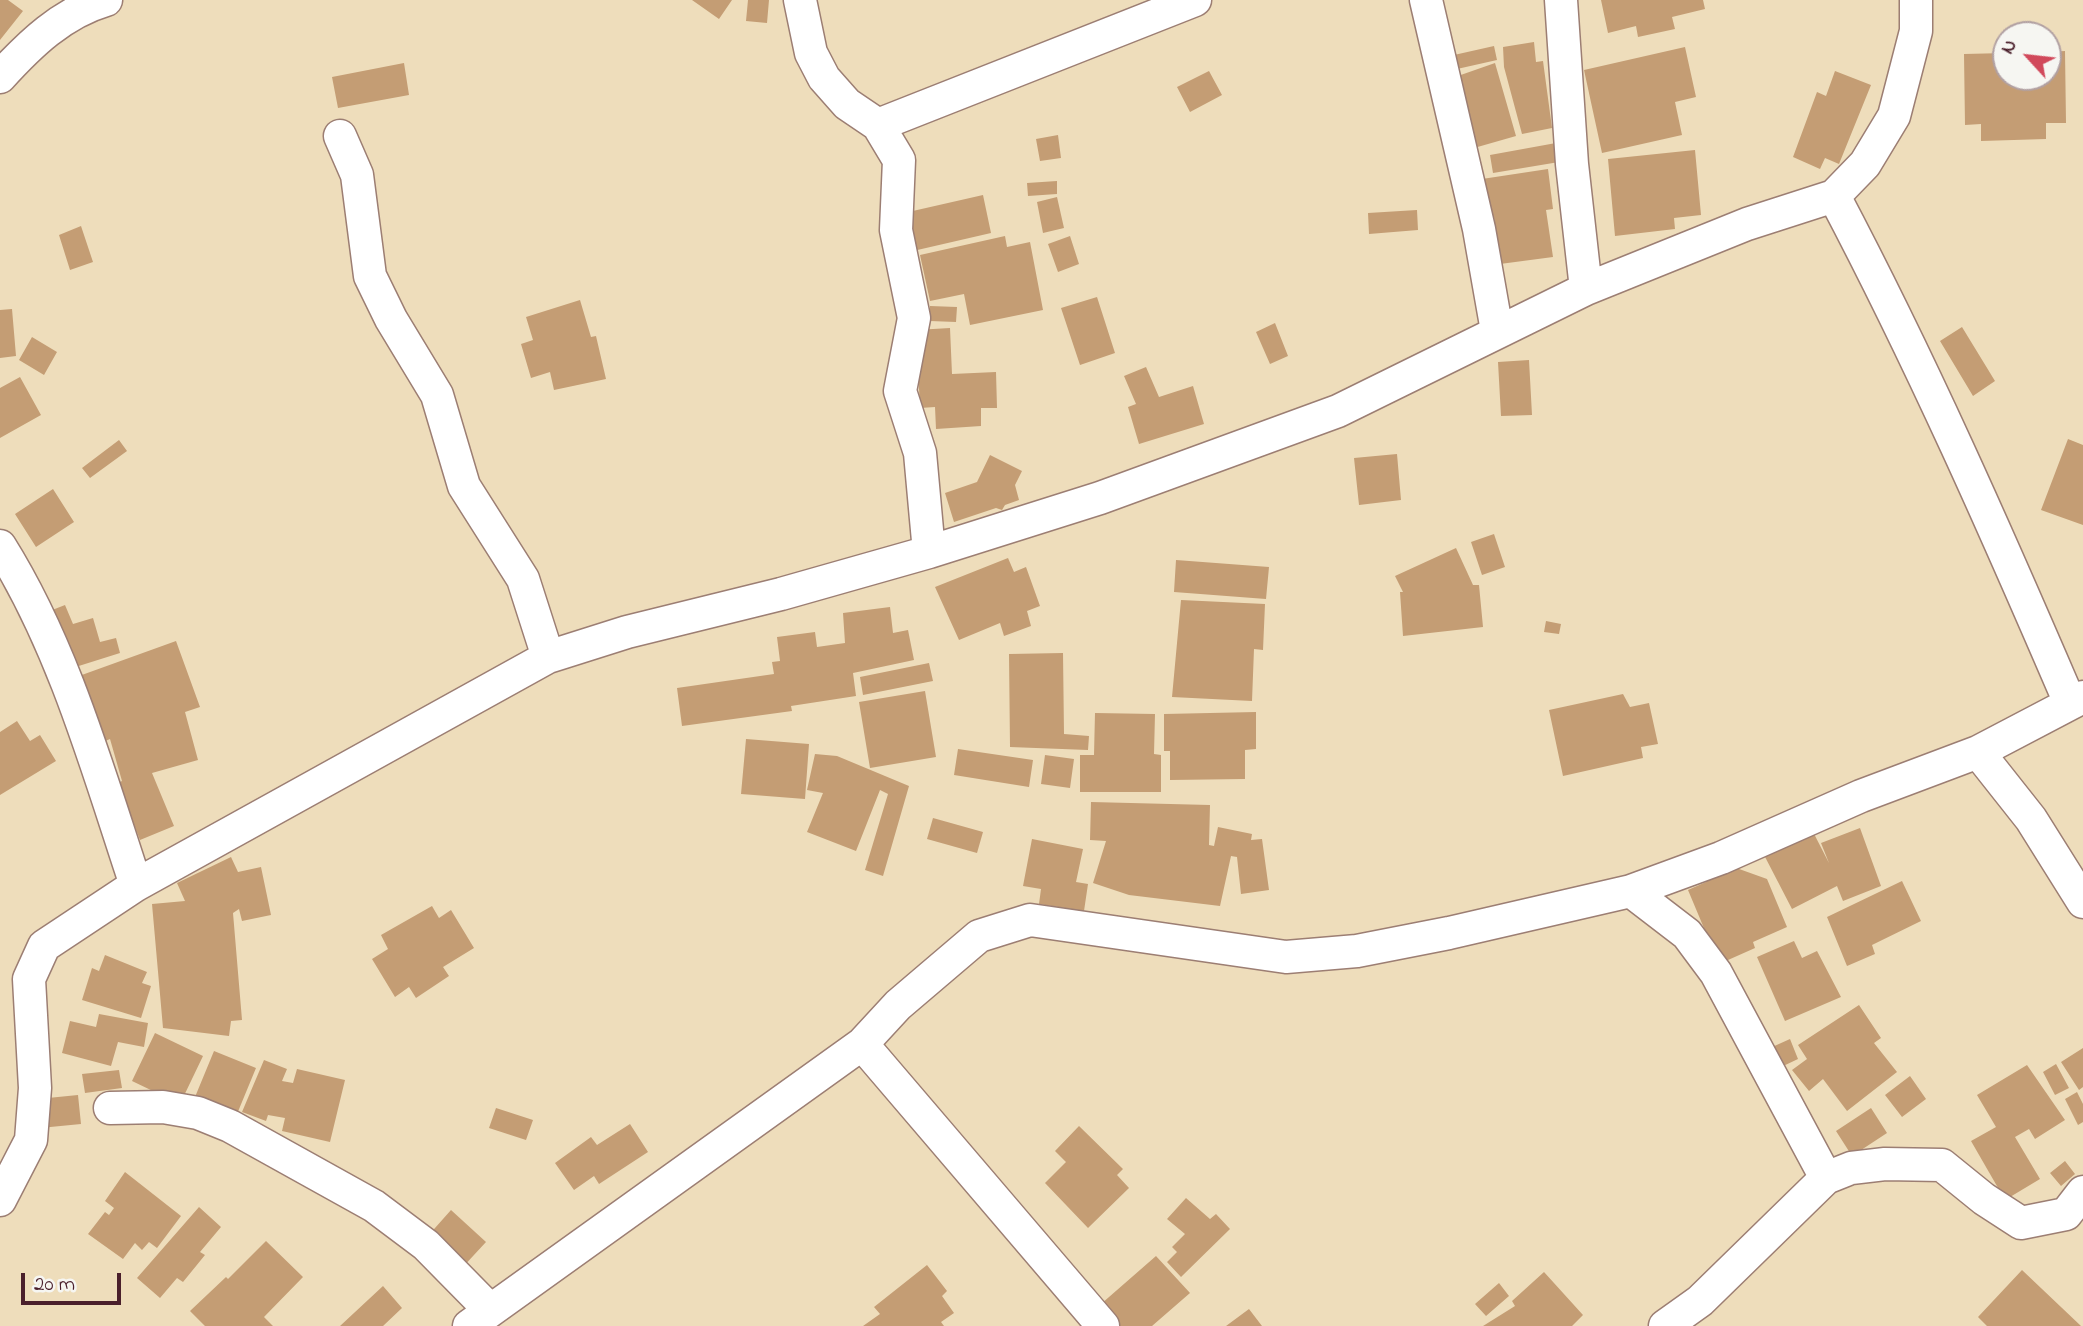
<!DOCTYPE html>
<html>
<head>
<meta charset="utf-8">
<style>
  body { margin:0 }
  #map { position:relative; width:2083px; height:1326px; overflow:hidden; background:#edb; font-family:"Indie Flower",sans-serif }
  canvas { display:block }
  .north { position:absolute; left:1992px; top:21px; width:70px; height:70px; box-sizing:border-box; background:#f6f6f2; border:2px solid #b1a0a2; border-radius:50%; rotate:297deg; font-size:19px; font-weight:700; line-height:28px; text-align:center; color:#4a1f2b }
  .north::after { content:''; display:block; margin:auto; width:24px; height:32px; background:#d1495b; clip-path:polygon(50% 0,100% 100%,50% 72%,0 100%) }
  .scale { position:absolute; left:21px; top:1273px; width:100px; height:32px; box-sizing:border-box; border:4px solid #4a1f2b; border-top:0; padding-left:9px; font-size:21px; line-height:24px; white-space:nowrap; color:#4a1f2b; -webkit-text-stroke:5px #f6f6f2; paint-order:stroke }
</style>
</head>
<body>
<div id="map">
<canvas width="2083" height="1326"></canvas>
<div class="north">N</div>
<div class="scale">20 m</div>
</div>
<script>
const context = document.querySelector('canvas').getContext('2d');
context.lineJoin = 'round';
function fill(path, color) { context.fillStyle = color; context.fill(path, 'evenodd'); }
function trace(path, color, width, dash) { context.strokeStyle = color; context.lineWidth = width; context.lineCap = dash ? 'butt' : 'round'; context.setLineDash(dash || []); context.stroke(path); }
fill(new Path2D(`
  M0 0H8L23 11 0 40Z
  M692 0H732L719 19Z
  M748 0H769L767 23 746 21Z
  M1601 0H1703L1705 9 1672 17 1675 29 1638 37 1636 26 1608 33Z
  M1534 42 1536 62 1543 61 1552 128 1522 134 1504 67 1503 47Z
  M1494 46 1497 60 1457 69 1454 55Z
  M1685 47 1696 97 1675 102 1682 135 1602 153 1584 70Z
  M2065 51 2066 123H2046V139L1981 141V124L1965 125 1964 54 2006 53V77H2048V52Z
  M404 63 409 95 338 108 332 77Z
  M1495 63 1516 136 1467 150 1455 77Z
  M1209 71 1222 95 1190 112 1177 87Z
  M1835 71 1871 85 1839 164 1825 158 1820 169 1793 157 1817 92 1826 96Z
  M1058 135 1061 158 1040 161 1036 139Z
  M1556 143 1559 162 1493 173 1490 155Z
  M1695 150 1701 215 1674 218 1675 229 1615 236 1608 159Z
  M1548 169 1553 209 1546 210 1553 257 1500 264 1494 217 1487 218 1482 179Z
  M1057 181V194L1028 196 1027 183Z
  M983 195 991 233 913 251 904 213Z
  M1057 197 1064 228 1043 233 1037 202Z
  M1417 210 1418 230 1369 234 1368 213Z
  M81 226 93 262 70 270 59 235Z
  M1005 236 1007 247 1030 242 1043 310 970 325 964 294 930 301 920 255Z
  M1070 236 1079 264 1058 272 1048 244Z
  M1097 297 1115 353 1080 365 1061 308Z
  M580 300 591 337 596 336 606 379 554 390 550 372 531 378 521 344 533 340 526 317Z
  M930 306 957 307 956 322 930 321Z
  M12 309 16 356 0 358V310Z
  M1275 323 1288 356 1270 364 1256 332Z
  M1962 327 1995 381 1973 396 1940 341Z
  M950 328 952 374 996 372 997 408H981V426L936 429 935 407 920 408 916 330Z
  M32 337 57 352 44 375 19 360Z
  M1529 360 1532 415 1501 416 1498 362Z
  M1146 367 1159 397 1193 386 1204 424 1139 444 1128 407 1136 404 1124 376Z
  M20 377 41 415 0 438V388Z
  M2068 439 2083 445V525L2041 510Z
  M119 440 127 451 90 478 82 468Z
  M1397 454 1401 500 1359 505 1354 458Z
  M990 455 1022 471 1015 485 1019 500 1005 505 1002 510 996 508 954 522 945 493 977 482Z
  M53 489 74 522 36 547 15 514Z
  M1494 534 1505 567 1482 575 1471 542Z
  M1456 548 1473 585H1479L1483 627 1403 636 1400 592H1403L1395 576Z
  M1008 558 1014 572 1026 567 1040 606 1027 611 1031 626 1004 636 1000 623 959 640 935 587Z
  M1176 560 1269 567 1266 599 1174 592Z
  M1181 600 1265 604 1263 650 1254 649 1252 701 1172 697Z
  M65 605 73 624 93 618 100 642 116 638 120 653 66 670 42 614Z
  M890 607 893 633 908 630 914 660 853 673 856 696 791 706 792 711 682 726 677 688 774 674 772 662 780 661 777 637 815 632 817 647 845 643 843 613Z
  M1546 621 1561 624 1559 634 1544 632Z
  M176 641 200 707 185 712 198 760 152 773 174 826 140 840 118 783 122 781 110 739 103 742 79 676Z
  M1063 653 1064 734 1089 736 1088 750 1010 747 1009 654Z
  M929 663 933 681 863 695 860 677Z
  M925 691 936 757 870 768 859 702Z
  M1623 694 1630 707 1649 703 1658 744 1641 747 1643 758 1563 776 1549 710Z
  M1256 712V749L1245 750V779L1170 780V751H1164V714Z
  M1095 713 1155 714 1154 754 1161 755V792H1080V755H1094Z
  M17 721 30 741 40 735 56 761 0 795V732Z
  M746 739 809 744 805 799 741 794Z
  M958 749 1033 760 1029 787 954 775Z
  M815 754 837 756 909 786 883 876 865 870 888 794 880 790 856 851 807 832 823 793 807 790Z
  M1045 755 1074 759 1070 788 1041 784Z
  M1091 802 1210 805 1209 845 1214 846 1218 827 1252 834 1251 840 1262 839 1269 890 1241 894 1237 857 1231 856 1220 906 1129 895 1093 883 1106 841 1090 840Z
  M933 818 983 832 977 853 927 839Z
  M1811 828 1829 863 1821 843 1860 828 1881 886 1843 901 1837 886 1792 909 1763 853Z
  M1032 839 1083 849 1076 882 1088 884 1084 911 1039 904 1041 889 1023 886Z
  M231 857 238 872 261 867 271 915 242 921 239 909 233 913 242 1020 231 1021 229 1036 163 1028 152 904 185 901 177 883Z
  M1728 865 1767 879 1787 927 1753 942 1755 948 1719 964 1688 890 1706 882 1703 875Z
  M1902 881 1921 921 1872 945 1875 954 1847 966 1827 917Z
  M432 906 439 918 451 910 474 948 443 967 449 976 416 998 409 987 395 997 372 959 388 949 381 935Z
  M1794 941 1802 958 1817 951 1841 997 1785 1021 1757 957Z
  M105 955 147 972 142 983 151 986 141 1018 82 1000 92 968 99 971Z
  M1859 1005 1881 1038 1874 1043 1897 1072 1847 1111 1823 1079 1809 1091 1792 1070 1807 1059 1798 1045Z
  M99 1014 148 1023 144 1047 118 1042 111 1066 62 1053 70 1021 96 1027Z
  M155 1033 203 1056 180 1104 132 1081Z
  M1790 1039 1798 1059 1779 1068 1770 1048Z
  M2083 1048V1087L2079 1090 2061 1062Z
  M214 1051 256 1068 237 1114 195 1097Z
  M264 1060 287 1069 282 1081 293 1083 297 1069 345 1080 330 1142 282 1131 285 1118 268 1115 266 1121 242 1112Z
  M2056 1064 2069 1088 2055 1095 2043 1072Z
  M2027 1065 2065 1120 2035 1139 2029 1129 2015 1137 2040 1179 2005 1200 1971 1141 1996 1127 1977 1095Z
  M119 1070 122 1088 85 1093 82 1074Z
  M1910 1076 1926 1099 1902 1117 1885 1095Z
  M2077 1092 2083 1104V1122L2078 1125 2065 1099Z
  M78 1095 81 1124 40 1128 38 1099Z
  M496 1108 533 1120 526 1140 489 1128Z
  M1871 1108 1887 1133 1852 1156 1836 1131Z
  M630 1124 648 1152 599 1184 594 1176 574 1190 555 1163 591 1137 597 1145Z
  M1079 1126 1123 1169 1117 1175 1129 1188 1088 1228 1045 1183 1066 1162 1055 1151Z
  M2065 1161 2075 1174 2061 1186 2050 1173Z
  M125 1172 181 1216 157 1248 149 1242 142 1250 135 1243 123 1259 88 1234 105 1212 109 1215 114 1208 105 1201Z
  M1186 1198 1210 1219 1216 1214 1230 1229 1181 1277 1167 1262 1177 1252 1172 1247 1185 1234 1167 1219Z
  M199 1207 221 1227 200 1252 205 1255 183 1282 177 1278 160 1298 137 1278Z
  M451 1210 486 1242 461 1269 427 1237Z
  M266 1241 303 1277 264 1317 273 1326H205L190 1311 226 1277 228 1279Z
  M1156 1256 1190 1293 1152 1326H1120L1101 1304Z
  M927 1265 947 1291 942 1296 954 1313 941 1322 944 1326H863L880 1314 874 1307Z
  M2022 1270 2081 1326H1987L1978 1317Z
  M1544 1272 1583 1315 1572 1326H1483L1515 1306 1512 1301Z
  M1499 1283 1509 1296 1486 1316 1475 1304Z
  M383 1286 402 1308 383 1326H340Z
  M1249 1309 1262 1326H1226Z`), '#c49d74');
const minor = new Path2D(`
  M800 0 811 53 824 78 847 104 878 125 899 160 896 230 914 318 900 391 920 453 929 552
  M1426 0 1479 229 1497 331
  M1561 0 1572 164 1586 289
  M0 77C30 44 62 13 106 0
  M878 125 1195 0
  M340 136 357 175 370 276 391 319 437 395 464 486 523 579 548 657
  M1834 196C1921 361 1996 531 2070 703
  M0 546C64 648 98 771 136 885
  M1978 752 2031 819 2083 902
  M1631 891 1687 934 1716 973 1826 1178
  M862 1044 1103 1326
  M110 1108 163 1107 198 1113 230 1126 374 1206 426 1245 490 1310
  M0 1200 31 1140 35 1088 29 979 44 946 136 885 548 657 627 632 781 594 929 552 1100 498 1338 411 1586 289 1747 224 1834 196 1865 164 1894 116 1916 31V0
  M469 1326 862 1044 898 1005 979 936 1030 920 1286 957 1357 951 1449 933 1631 891 1721 858 1861 796 1978 752 2083 697
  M1665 1326 1700 1301 1826 1178 1851 1168 1885 1164 1942 1165 1984 1199 2021 1223 2066 1214 2083 1192`);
trace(minor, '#9c7e73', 35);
trace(minor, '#fff', 32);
</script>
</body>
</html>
